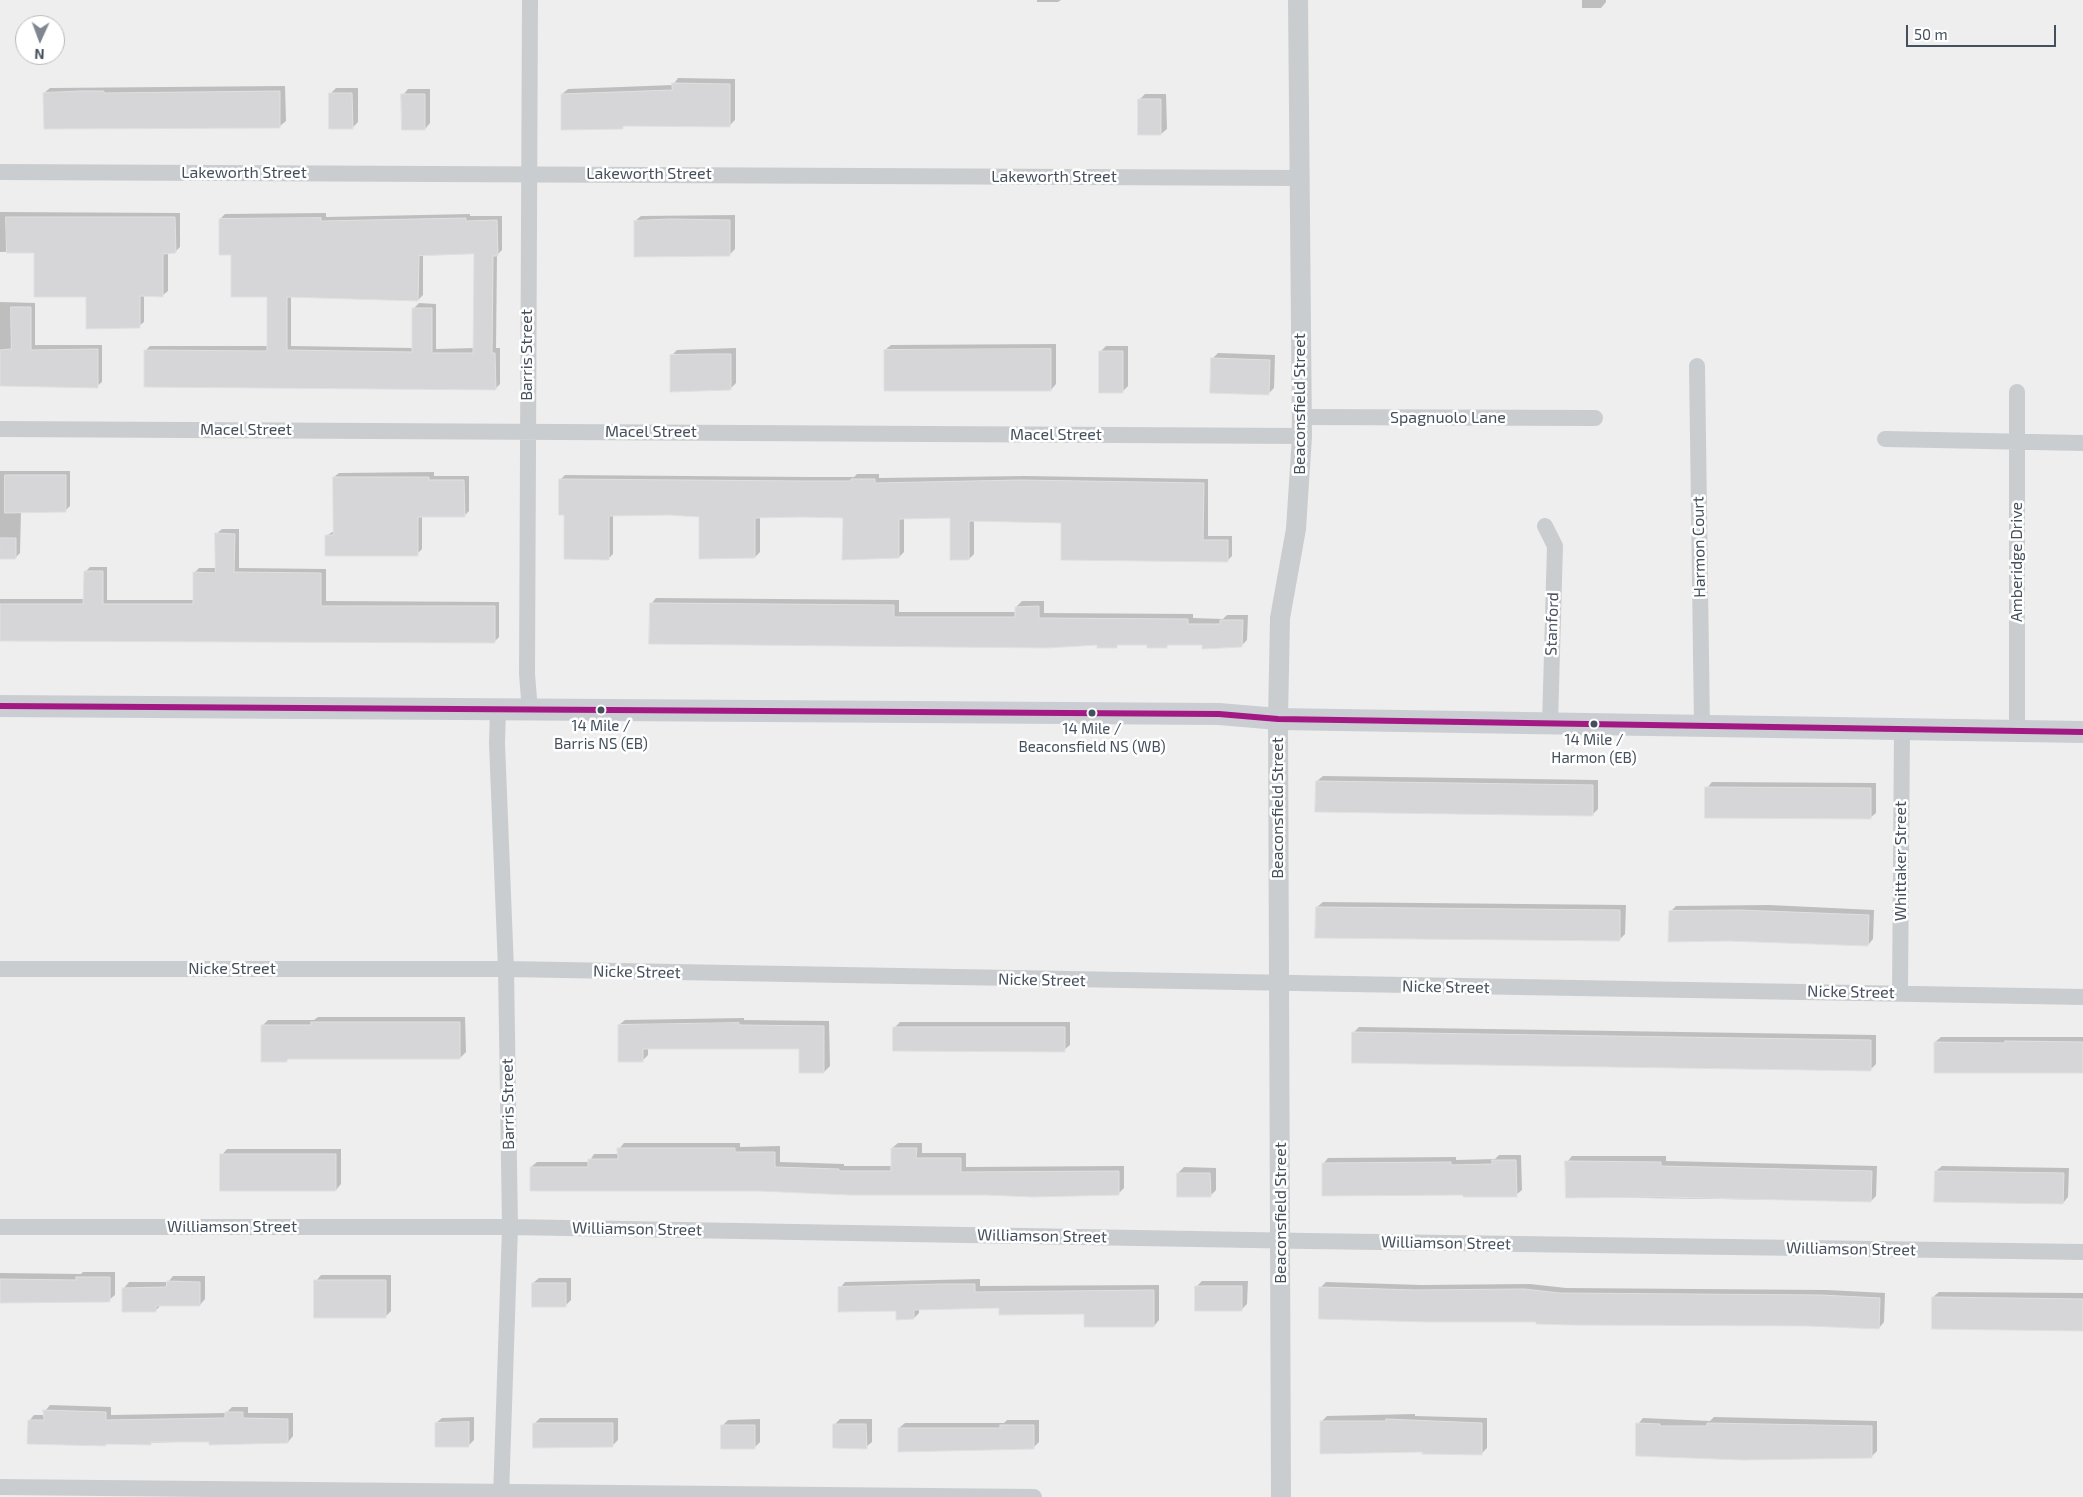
<!DOCTYPE html>
<html>
<head>
<meta charset="utf-8">
<style>
  body { margin:0 }
  #map { position:relative; width:2083px; height:1497px; overflow:hidden; background:#efeeee; font-family:"Exo 2",sans-serif }
  canvas { display:block }
  .north { position:absolute; left:15px; top:15px; width:50px; height:50px; box-sizing:border-box; background:#fff; border:1px solid #b4b9be; border-radius:50%; rotate:182deg; font-size:14px; font-weight:700; line-height:20px; text-align:center; color:#44505d }
  .north::after { content:''; display:block; margin:auto; width:18px; height:22px; background:#808790; clip-path:polygon(50% 0,100% 100%,50% 72%,0 100%) }
  .scale { position:absolute; left:1906px; top:25px; width:150px; height:22px; box-sizing:border-box; border:2px solid #44505d; border-top:0; padding-left:6px; font-size:15px; line-height:18px; white-space:nowrap; color:#44505d; -webkit-text-stroke:4px #fff; paint-order:stroke }
</style>
</head>
<body>
<div id="map">
<canvas width="2083" height="1497"></canvas>
<div class="north">N</div>
<div class="scale">50 m</div>
</div>
<script>
const context = document.querySelector('canvas').getContext('2d');
context.lineJoin = 'round';
function fill(path, color) { context.fillStyle = color; context.fill(path, 'evenodd'); }
function trace(path, color, width, dash) { context.strokeStyle = color; context.lineWidth = width; context.lineCap = dash ? 'butt' : 'round'; context.setLineDash(dash || []); context.stroke(path); }
function drawText(font, color, halo, rows, align = 'center') {
  context.font = font + ' "Exo 2",sans-serif'; context.lineWidth = 5; context.setLineDash([]); context.textBaseline = 'middle'; context.strokeStyle = halo; context.fillStyle = color; for (const [text, x, y, turn = 0] of rows) {
    context.save(); context.translate(x, y); context.rotate((+turn || 0) * Math.PI / 180); context.textAlign = isNaN(turn) ? turn : align; if (halo) context.strokeText(text, 0, 0); context.fillText(text, 0, 0); context.restore();
  }
}
fill(new Path2D(`
  M1037 0H1061L1058 2H1037Z
  M1582 0H1606V2L1601 8H1582Z
  M678 78 735 79V120L730 125H625L622 127 562 94 568 89 673 85Z
  M285 86 286 121 280 126 44 93 50 88Z
  M336 88H358V122L352 128 330 94Z
  M408 89H430V123L425 129 403 95Z
  M1145 94H1166L1167 129 1161 134 1139 100Z
  M0 212 180 213V247L175 252H168V291L163 295H144V322L139 326 87 295 35 251 0 252Z
  M326 213V217L470 214V216H502V250L497 255 496 348H500V384L495 389 145 351 150 346H268L269 296 233 253 220 219 225 214ZM475 253 474 348 436 349V304L419 303 414 308 413 348 291 346V295L418 300 423 295V254Z
  M735 215V249L730 254 635 221 641 216Z
  M0 302 35 303V345H102V382L97 386 0 385Z
  M1056 344V384L1051 390 885 350 891 345Z
  M1106 346H1128V386L1122 392 1100 352Z
  M736 348V383L730 389 671 356 677 350Z
  M1218 353 1275 355 1274 388 1269 393 1212 359Z
  M0 471H70V506L65 511H21L20 553 15 558H0Z
  M434 472V476H469V511L464 516H422V549L417 554 326 536 334 531V477L339 473Z
  M857 474H879V478L1025 476 1208 479V536H1232V556L1227 561 1062 521 974 519V554L969 559 951 516 904 518V552L899 557 844 517 760 516V552L755 557 700 515H613V554L608 559 565 514 560 480 565 475 808 477H854Z
  M222 529H239V568L326 569V601L499 602V637L494 642 0 639V599H84L85 572 90 567H107V600H194V573L199 568H216V534Z
  M656 598 899 600V612H1016V607L1022 601H1044V613L1193 614V618L1223 619 1227 615H1248L1247 640 1242 645H1224L1221 648H1203V644H1169L1166 647 1148 644 1119 643 1116 646 651 604Z
  M1323 776 1598 780V809L1592 815 1317 781Z
  M1712 782 1876 783V813L1870 818 1707 788Z
  M1323 902 1626 905 1625 934 1619 940 1317 907Z
  M1769 905 1874 910 1873 939 1868 945 1670 912 1676 906Z
  M318 1017H465L466 1052 460 1058 290 1057 286 1061 262 1026 268 1020H314Z
  M744 1018V1020L829 1021 830 1066 824 1072 800 1048 648 1047V1055L643 1060 619 1025 625 1020Z
  M900 1022H1070V1045L1064 1050 895 1027Z
  M1359 1027 1876 1035V1064L1870 1070 1354 1032Z
  M1941 1037H2083V1072L1935 1042Z
  M624 1143H740V1147L780 1146V1162L844 1164V1166H892V1148L898 1143H922V1153H966V1167L1124 1166V1188L1118 1194 531 1167 537 1162H589L594 1154H619V1149Z
  M227 1149H341V1184L336 1190 222 1155Z
  M1499 1155H1521L1522 1190 1516 1195 1464 1193 1323 1164 1328 1158 1456 1157V1160L1495 1159Z
  M1572 1156H1666V1161L1877 1166 1876 1196 1871 1201 1567 1197V1162Z
  M1942 1166 2069 1168 2068 1197 2063 1203 1936 1171Z
  M1184 1167 1216 1168V1190L1210 1196 1178 1173Z
  M83 1272H115V1295L109 1300 66 1301 64 1302 0 1301V1273L81 1274Z
  M321 1275H391V1311L385 1317 316 1281Z
  M173 1276H205V1299L200 1305 162 1304 156 1310 124 1288 129 1282H168Z
  M539 1278H571V1300L565 1306 533 1283Z
  M980 1279V1286L1159 1285V1320L1154 1326 1086 1313 1001 1307 919 1308V1313L914 1318 840 1288 845 1282Z
  M1202 1281H1248L1247 1304 1242 1309 1197 1286Z
  M1326 1282 1421 1285 1530 1284 1566 1288 1827 1290 1885 1293 1884 1322 1879 1328 1807 1324 1538 1320 1320 1288Z
  M1939 1292 2083 1293V1330L1933 1297Z
  M50 1405 111 1407V1415L226 1413 232 1407H248V1413H293V1436L288 1442H245L243 1444H210V1441L74 1445 29 1421 34 1415H45V1411Z
  M1415 1414V1416L1487 1418V1448L1481 1454 1423 1451 1321 1422 1327 1416Z
  M474 1417V1440L468 1446 436 1423 442 1418Z
  M1714 1417 1877 1421V1451L1871 1457 1638 1424 1643 1418 1710 1421Z
  M540 1418H618V1440L612 1446 534 1424Z
  M760 1419V1442L754 1448 723 1425 728 1420Z
  M840 1419H872V1442L866 1447 834 1425Z
  M1007 1420H1039V1442L1033 1448 899 1428 905 1423H1004Z`), '#0003');
const building = new Path2D(`
  M672 83 730 84V127L623 126V129L561 130V94L672 90Z
  M80 91H104V93L280 91V128L44 129 43 93Z
  M329 93H352L353 129H329Z
  M401 94H425V130H402Z
  M1138 99H1161V135H1138Z
  M6 217H175L176 253 163 254V297L140 296V328L86 329V297H34V253H7Z
  M321 218V221L466 218V221L497 220 498 256H493L492 353H495L496 390 144 387V350L267 351V297H231V255H219V219ZM474 254 473 353H432V308H412V352L287 350V297L418 301 419 256Z
  M670 219 730 220V256L634 257V221Z
  M11 307H31V350L98 349V388L0 386V350L11 349Z
  M1051 349V391H884V350Z
  M1099 351H1123V393H1099Z
  M707 354H731V390L670 392V355Z
  M1211 358 1270 360 1269 395 1210 393Z
  M5 475H66V512L5 513Z
  M333 477H429V480H464L465 517H418V556H325V535H333Z
  M559 479 802 481H851V479H875V483L1020 480 1204 483 1203 540H1228V562L1061 560V523L969 521V560H950V518L899 519V558L842 560 843 518 801 517 755 518V558L699 559V517L669 515 609 516V560L564 559V515H559Z
  M215 533 235 534 234 572 321 573V606H495V643L0 641V604H83L84 571H103V604H193V572L215 573Z
  M0 538H16V559H0Z
  M650 603 894 605V617H1015V607L1039 606V618L1188 619V624H1220V620H1243L1242 647 1202 649V645H1167V648H1147V645H1117V648H1097V645L1047 648 649 644Z
  M1316 781 1593 785V816L1315 812Z
  M1705 787 1871 788V819L1705 818Z
  M1316 907 1620 910V941L1315 938Z
  M1740 910 1869 915 1868 946 1728 941 1668 942 1669 911Z
  M311 1022H460V1059H287V1062H261V1025H311Z
  M739 1023V1025L824 1026V1073H799V1049H643V1062H618V1025Z
  M893 1027H1065V1052L893 1051Z
  M1352 1032 1871 1040V1071L1352 1063Z
  M2005 1041 2083 1042V1073H1934V1042L2005 1043Z
  M617 1148H735V1152H775V1167L839 1169V1171H891V1148H917L916 1158H961V1172L1119 1171V1195L1032 1197 986 1195H850L758 1191H530V1167H588V1159H618Z
  M220 1154H336V1191H220Z
  M1492 1160H1516L1517 1197H1463V1195L1322 1196V1163L1451 1162V1165L1492 1164Z
  M1565 1161 1661 1162V1166L1872 1171 1871 1202 1661 1197 1566 1198Z
  M1935 1171 2064 1173 2063 1204 1934 1202Z
  M1177 1173H1210L1211 1197H1177Z
  M76 1277H110V1302L0 1303V1279L76 1280Z
  M314 1280H386V1318H314Z
  M167 1281 200 1282V1306H156V1312H122V1288L166 1287Z
  M532 1283H566V1307H532Z
  M942 1284H975V1292L1154 1290V1327H1084V1314L999 1315V1308L914 1310V1319L896 1320V1311L838 1312V1287Z
  M1195 1286H1242V1311H1195Z
  M1319 1287 1415 1290 1524 1289 1560 1293 1821 1295 1880 1298 1879 1329 1807 1326 1572 1325 1536 1324V1322H1427L1319 1319Z
  M1932 1297 2083 1299V1331L1932 1329Z
  M43 1410 106 1412V1420L225 1418V1412H243V1418L288 1419V1443L209 1445V1442H151V1445L106 1444V1446L27 1444 28 1420H44Z
  M1386 1419 1482 1423V1455L1422 1454V1452L1320 1454V1421H1386Z
  M469 1422V1447H435V1423Z
  M533 1423H613V1447L533 1448Z
  M1636 1423 1660 1424V1426H1707V1423L1872 1426V1458L1743 1460 1636 1456Z
  M833 1424H866L867 1449 833 1448Z
  M721 1425H755V1449H721Z
  M1000 1425H1034V1449L898 1452V1428H1000Z`);
fill(building, '#d6d6d9');
trace(building, '#e0e0e1', 1);
trace(new Path2D(`
  M530 0 527 674 530 711
  M0 172 1298 178
  M1697 366 1702 727
  M1301 417 1595 418
  M0 429 1302 436
  M1885 439 2083 443
  M1545 526 1555 546 1550 724
  M498 710 497 743 506 969 510 1227 501 1497
  M2017 731V392
  M0 969H506L2083 997
  M1900 993 1902 729
  M0 1227H510L1308 1241 2083 1252
  M0 1487 1034 1497`), '#cacdcf', 16);
trace(new Path2D(`
  M1281 1497 1278 719 1280 618 1296 529 1302 436 1298 0`), '#cacdcf', 20);
trace(new Path2D(`
  M0 706 1219 714 1278 719 2083 732`), '#caced2', 22);
trace(new Path2D(`
  M0 706 1219 714 1278 719 2083 732`), '#a31984', 6);
for (const [x, y, r, color] of [
  [601,710,4.5,"#44505d"],
  [1092,713,4.5,"#44505d"],
  [1594,724,4.5,"#44505d"]
]) { const dot = new Path2D(); dot.arc(x, y, r, 0, 2 * Math.PI); context.fillStyle = color; context.fill(dot); trace(dot, '#fff', 2); }
drawText('15px', '#44505d', '#fff', [
  ["14 Mile /",601,726],
  ["Barris NS (EB)",601,744],
  ["14 Mile /",1092,729],
  ["Beaconsfield NS (WB)",1092,747],
  ["14 Mile /",1594,740],
  ["Harmon (EB)",1594,758]
]);
drawText('16px', '#44505d', '#fff', [
  ["Lakeworth Street",244,173],
  ["Lakeworth Street",649,174],
  ["Lakeworth Street",1054,177],
  ["Barris Street",527,355,-90],
  ["Beaconsfield Street",1300,404,-90],
  ["Spagnuolo Lane",1448,418],
  ["Macel Street",246,430],
  ["Macel Street",651,432],
  ["Macel Street",1056,435],
  ["Harmon Court",1699,547,-91],
  ["Amberidge Drive",2017,562,-90],
  ["Stanford",1552,624,-88],
  ["Beaconsfield Street",1278,808,-90],
  ["Whittaker Street",1901,861,-90],
  ["Nicke Street",232,969],
  ["Nicke Street",637,972,1],
  ["Nicke Street",1042,980,1],
  ["Nicke Street",1446,987,1],
  ["Nicke Street",1851,992,1],
  ["Barris Street",508,1104,-91],
  ["Beaconsfield Street",1281,1213,-90],
  ["Williamson Street",232,1227],
  ["Williamson Street",637,1229,1],
  ["Williamson Street",1042,1236,1],
  ["Williamson Street",1446,1243,1],
  ["Williamson Street",1851,1249,1]
]);
</script>
</body>
</html>
